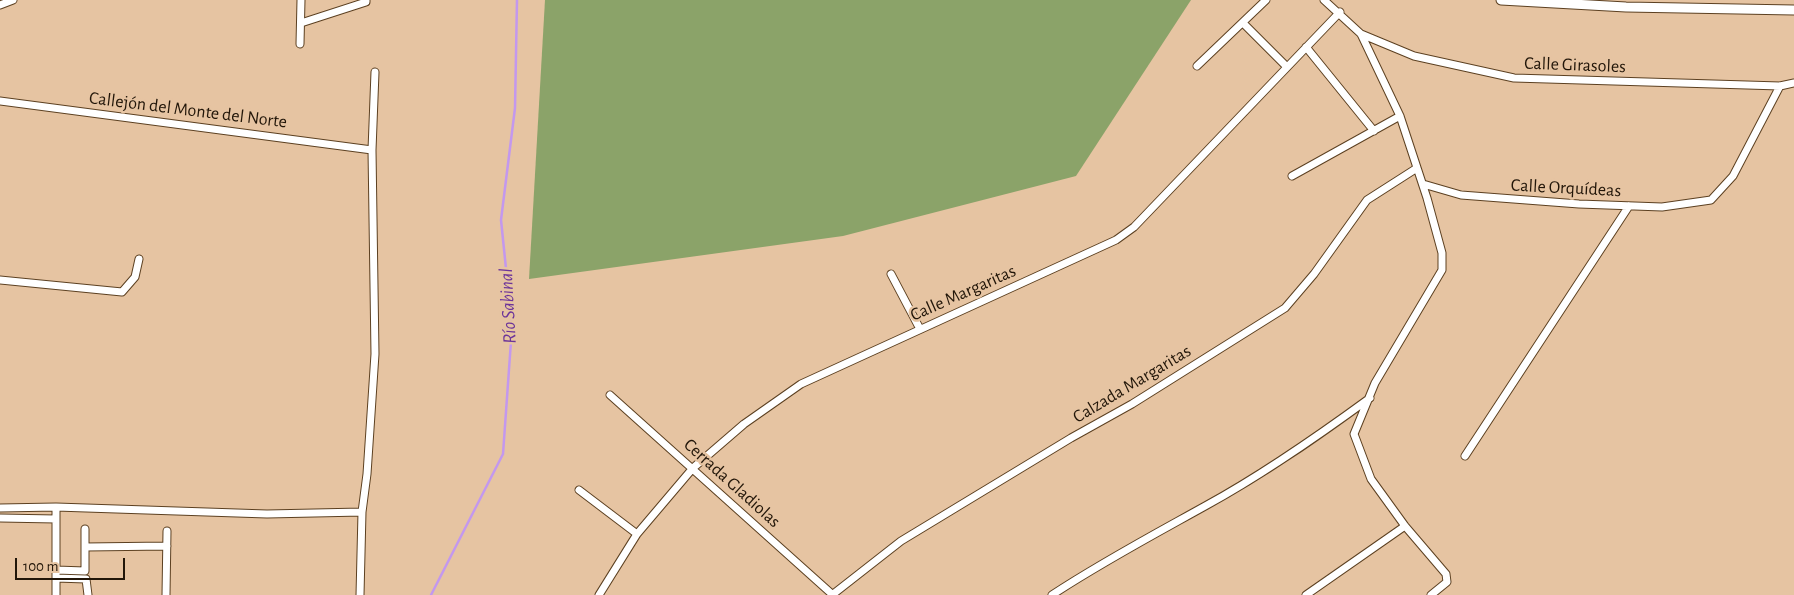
<!DOCTYPE html>
<html>
<head>
<meta charset="utf-8">
<style>
  body { margin:0 }
  #map { position:relative; width:1794px; height:595px; overflow:hidden; background:#e6c4a2; font-family:"Alegreya Sans",sans-serif }
  canvas { display:block }
  .scale { position:absolute; left:15px; top:558px; width:110px; height:22px; box-sizing:border-box; border:2px solid #221609; border-top:0; padding-left:6px; font-size:15px; line-height:18px; white-space:nowrap; color:#221609; -webkit-text-stroke:4px #e6c4a2; paint-order:stroke }
</style>
</head>
<body>
<div id="map">
<canvas width="1794" height="595"></canvas>
<div class="scale">100 m</div>
</div>
<script>
const context = document.querySelector('canvas').getContext('2d');
context.lineJoin = 'round';
function fill(path, color) { context.fillStyle = color; context.fill(path, 'evenodd'); }
function trace(path, color, width, dash) { context.strokeStyle = color; context.lineWidth = width; context.lineCap = dash ? 'butt' : 'round'; context.setLineDash(dash || []); context.stroke(path); }
function drawText(font, color, halo, rows, align = 'center') {
  context.font = font + ' "Alegreya Sans",sans-serif'; context.lineWidth = 5; context.setLineDash([]); context.textBaseline = 'middle'; context.strokeStyle = halo; context.fillStyle = color; for (const [text, x, y, turn = 0] of rows) {
    context.save(); context.translate(x, y); context.rotate((+turn || 0) * Math.PI / 180); context.textAlign = isNaN(turn) ? turn : align; if (halo) context.strokeText(text, 0, 0); context.fillText(text, 0, 0); context.restore();
  }
}
fill(new Path2D(`
  M545 0H1191L1076 176 843 236 529 279Z`), '#8ba369');
trace(new Path2D(`
  M431 595 503 454 512 327 501 220 515 108 517 0`), '#c398ee', 2.5);
const minor = new Path2D(`
  M1324 0 1361 34 1400 116 1427 198 1442 253V270L1375 383 1354 434 1371 479 1405 526 1446 574 1447 582 1431 595
  M0 5 13 0
  M301 23 366 2V0
  M1243 23 1287 67
  M1361 34 1414 56 1514 78 1780 86 1794 83
  M300 44 301 0
  M1306 47 1374 131
  M1197 66 1266 0
  M0 101 372 150
  M1292 176 1400 116
  M1423 184 1461 195 1579 204 1662 207 1711 200 1733 176 1780 86
  M891 274 920 329
  M0 280 122 292 135 277 139 259
  M610 395 833 595
  M1465 456 1629 206
  M579 490 637 534
  M56 507V595
  M0 508 56 507 267 514 362 512
  M0 518 56 519
  M86 547 167 546
  M56 570 85 571V529
  M56 578 86 579 88 595
  M166 595 167 531
  M360 595 362 512 367 474 375 354 372 150 375 72
  M599 595 637 534 693 468 744 424 801 384 1116 240 1134 227 1340 12
  M832 595 901 541 1071 438 1132 404 1285 308 1314 274 1367 200 1417 168
  M1052 595C1102 562 1155 534 1207 505 1264 474 1318 436 1370 398
  M1306 595 1405 526`);
const tertiary = new Path2D(`
  M1501 0 1626 7 1794 10`);
trace(minor, '#5c4021', 9);
trace(tertiary, '#5c4021', 11);
trace(minor, '#fff', 7);
trace(tertiary, '#fff', 9);
drawText('18px', '#221609', '#e6c4a2', [
  ["Calle Girasoles",1575,65,2],
  ["Callejón del Monte del Norte",188,110,7],
  ["Calle Orquídeas",1566,188,3],
  ["Calle Margaritas",963,293,-24],
  ["Calzada Margaritas",1132,384,-31],
  ["Cerrada Gladiolas",732,483,42]
]);
drawText('italic 19px', '#6c3499', '#e6c4a2', [
  ["Río Sabinal",508,306,-93]
]);
</script>
</body>
</html>
